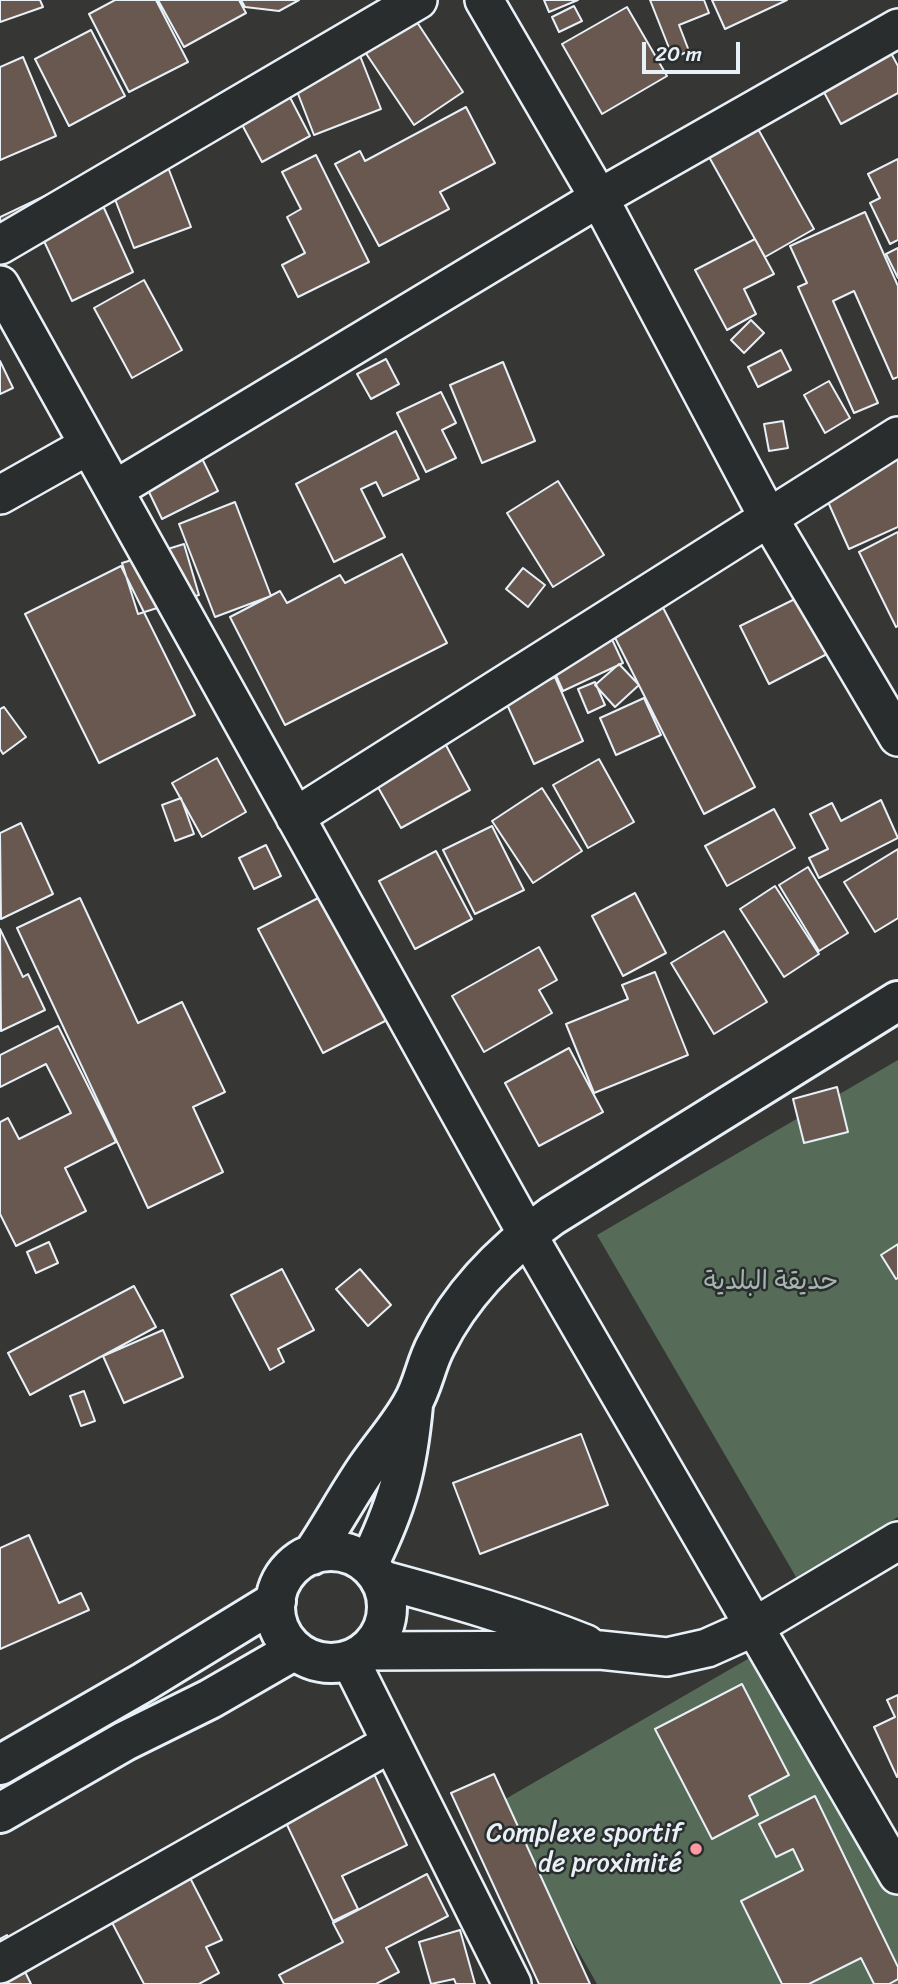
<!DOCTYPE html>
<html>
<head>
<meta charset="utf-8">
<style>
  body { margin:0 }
  #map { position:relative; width:898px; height:1984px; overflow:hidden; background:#363635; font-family:Sriracha,sans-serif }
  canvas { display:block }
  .scale { position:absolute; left:642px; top:42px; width:98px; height:32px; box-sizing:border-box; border:4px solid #e8f1f8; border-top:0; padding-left:9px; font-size:21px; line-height:24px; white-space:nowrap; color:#e8f1f8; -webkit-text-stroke:5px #2a2d2e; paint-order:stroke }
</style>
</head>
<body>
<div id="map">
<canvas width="898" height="1984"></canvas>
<div class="scale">20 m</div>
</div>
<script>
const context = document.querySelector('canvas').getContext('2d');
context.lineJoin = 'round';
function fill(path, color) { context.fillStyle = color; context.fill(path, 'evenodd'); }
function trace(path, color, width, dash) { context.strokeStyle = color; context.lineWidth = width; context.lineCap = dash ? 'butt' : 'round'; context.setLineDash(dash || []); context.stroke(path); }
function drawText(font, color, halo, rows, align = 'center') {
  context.font = font + ' Sriracha,"Playpen Sans Arabic",sans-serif'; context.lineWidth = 5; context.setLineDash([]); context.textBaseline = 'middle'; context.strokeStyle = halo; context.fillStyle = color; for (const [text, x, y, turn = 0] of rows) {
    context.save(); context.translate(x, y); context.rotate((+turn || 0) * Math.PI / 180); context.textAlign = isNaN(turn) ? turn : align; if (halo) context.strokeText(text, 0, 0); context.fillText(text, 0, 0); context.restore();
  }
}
fill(new Path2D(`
  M898 1060V1517L796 1577 597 1235Z
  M760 1652 898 1894V1984H597L495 1805Z`), '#566c58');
const building = new Path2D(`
  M0 0H40L43 7 0 22Z
  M115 0H156L188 62 129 92 89 14Z
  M158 0H239L246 13 184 47Z
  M241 0H299L279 11 245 7Z
  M544 0H578L549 12Z
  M650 0H704L709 13 679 25 689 51 673 58Z
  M712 0H787L725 29Z
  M574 6 582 21 559 32 552 17Z
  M407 7 463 92 414 125 357 40Z
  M627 7 667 76 602 114 562 44Z
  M878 29 898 66V93L841 124 810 66Z
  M91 30 125 96 69 126 35 59Z
  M353 38 381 109 314 135 286 63Z
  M23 57 56 136 0 160V67Z
  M281 80 310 136 262 162 232 106Z
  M466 107 495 163 440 192 449 209 379 246 335 164 360 151 365 161Z
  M753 120 814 229 765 257 704 148Z
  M159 144 191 227 134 248 102 166Z
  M316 155 369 262 298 297 282 265 305 253 287 217 301 209 282 172Z
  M898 159V240L890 244 870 203 880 198 868 174Z
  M89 175 133 272 72 301 43 239 0 232V217Z
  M865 212 898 286V377L893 379 854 291 833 301 878 403 854 413 798 287 807 283 790 246Z
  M755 239 774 274 744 289 756 314 727 330 695 270Z
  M898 248V278L886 254Z
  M144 280 182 350 132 378 94 308Z
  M751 320 764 333 744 353 731 340Z
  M781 350 791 370 758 387 748 367Z
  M386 359 399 384 371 399 357 374Z
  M0 361 13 388 0 394Z
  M503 362 535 441 482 463 450 385Z
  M829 381 850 418 825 433 804 395Z
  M441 392 456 423 442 430 456 458 426 472 397 413Z
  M783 421 788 448 769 451 764 424Z
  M396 431 419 479 383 496 376 482 361 489 385 537 334 562 296 484Z
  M190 434 218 491 162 519 134 461Z
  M898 449V527L849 549 820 484Z
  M558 481 604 555 553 587 507 513Z
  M235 502 271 596 215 617 179 524Z
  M898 532V626L896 627 859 552Z
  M184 544 199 595 138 614 122 563Z
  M402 554 447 643 285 725 230 617 280 591 287 603 340 575 345 583Z
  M121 566 195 715 99 763 25 614Z
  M523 568 545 585 528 607 506 589Z
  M654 590 755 787 704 814 604 616Z
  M799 597 827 654 769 684 740 626Z
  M610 635 623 663 563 691 550 662Z
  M619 664 639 685 615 707 595 685Z
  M555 677 583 741 534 764 505 700Z
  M595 682 605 705 588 713 578 689Z
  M644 698 661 735 616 755 600 718Z
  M4 707 26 737 3 754 0 749V709Z
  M440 734 470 790 401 828 370 773Z
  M217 758 246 812 202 837 172 783Z
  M599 759 634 822 588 848 553 785Z
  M542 788 582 851 533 883 492 821Z
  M181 798 194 834 175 841 162 805Z
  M881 800 898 838 819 878 809 858 828 849 810 814 832 803 841 821Z
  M774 809 795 848 727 886 705 846Z
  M21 823 53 894 1 919 0 833Z
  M492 826 524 890 475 914 443 850Z
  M266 845 281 876 254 889 239 858Z
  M898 849V918L875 932 844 882Z
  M436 851 472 919 415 949 379 881Z
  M808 867 848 933 819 951 779 885Z
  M775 886 819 954 784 977 740 909Z
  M635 893 666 953 623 976 592 916Z
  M324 895 389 1019 323 1053 258 929Z
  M80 898 138 1023 182 1002 225 1092 193 1107 223 1172 148 1208 17 928Z
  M0 929 23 977 28 974 45 1010 1 1031Z
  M724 931 767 1002 714 1034 671 963Z
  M539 947 557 980 539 990 552 1013 484 1052 452 996Z
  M655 972 688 1055 594 1093 566 1024 628 999 622 985Z
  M58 1026 116 1142 65 1168 86 1211 16 1246 0 1214V1122L8 1118 19 1139 71 1113 46 1064 0 1087V1055Z
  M569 1048 603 1112 539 1146 505 1083Z
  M837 1087 848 1132 804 1143 793 1099Z
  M49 1242 58 1263 36 1273 27 1252Z
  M898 1244V1278L896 1279 881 1255Z
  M282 1269 314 1330 278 1349 284 1362 270 1370 231 1295Z
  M360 1269 391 1305 368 1326 336 1289Z
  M134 1286 156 1327 30 1395 8 1353Z
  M163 1330 183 1377 124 1403 103 1356Z
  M84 1391 95 1421 81 1426 70 1396Z
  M581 1434 608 1505 480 1554 453 1483Z
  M29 1535 59 1603 81 1593 89 1610 0 1649V1548Z
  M742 1684 789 1775 749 1796 758 1815 712 1839 655 1729Z
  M898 1695V1776L897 1777 874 1727 895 1717 887 1700Z
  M369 1763 407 1845 342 1876 358 1909 333 1921 278 1806Z
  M494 1774 590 1984H539L451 1793Z
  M815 1796 898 1967V1979L889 1984H874L861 1958 809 1984H782L741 1901 803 1870 793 1849 776 1857 759 1824Z
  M186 1870 222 1940 206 1947 219 1973 199 1984H144L106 1911Z
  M427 1874 448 1916 386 1948 399 1972 376 1984H284L279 1975 343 1942 333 1923Z
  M460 1930 475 1984H456L454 1979 431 1984 419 1942Z
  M7 1935 31 1984H0V1939Z`);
fill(building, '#685850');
trace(building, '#e8f1f8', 2);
const minor = new Path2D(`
  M484 0 599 198 768 517 898 737
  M0 245 418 0
  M0 285 527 1234 898 1875
  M114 490 599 198 898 28
  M0 495 89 445
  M295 817 898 436
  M380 1579C450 1598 519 1617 586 1644
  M367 1651 600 1650 667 1657 707 1648 754 1627 898 1541
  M350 1660 512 1984
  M0 1964 391 1743`);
const secondary = new Path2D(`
  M275 1607a56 56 0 1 1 112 0a56 56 0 1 1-112 0Z
  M312 1555C331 1527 347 1497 366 1469 381 1447 399 1427 412 1404 423 1386 426 1363 436 1345 462 1292 505 1250 552 1216L898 1001
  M368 1565C397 1506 407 1470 413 1405
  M0 1765 144 1682 276 1601
  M0 1813 125 1741 210 1699 295 1650`);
trace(minor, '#e8f1f8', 42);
trace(secondary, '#e8f1f8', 44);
trace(minor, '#2a2d2e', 37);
trace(secondary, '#2a2d2e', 38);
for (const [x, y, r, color] of [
  [696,1849,7,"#ff9aa2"]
]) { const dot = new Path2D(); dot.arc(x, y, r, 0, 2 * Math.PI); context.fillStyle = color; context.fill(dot); trace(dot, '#2a2d2e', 2.5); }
drawText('26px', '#a6b5b0', '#2a2d2e', [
  ["حديقة البلدية",771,1282]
]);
drawText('26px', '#e8f1f8', '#2a2d2e', [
  ["Complexe sportif",682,1834],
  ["de proximité",682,1864]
], 'right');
</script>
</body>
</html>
